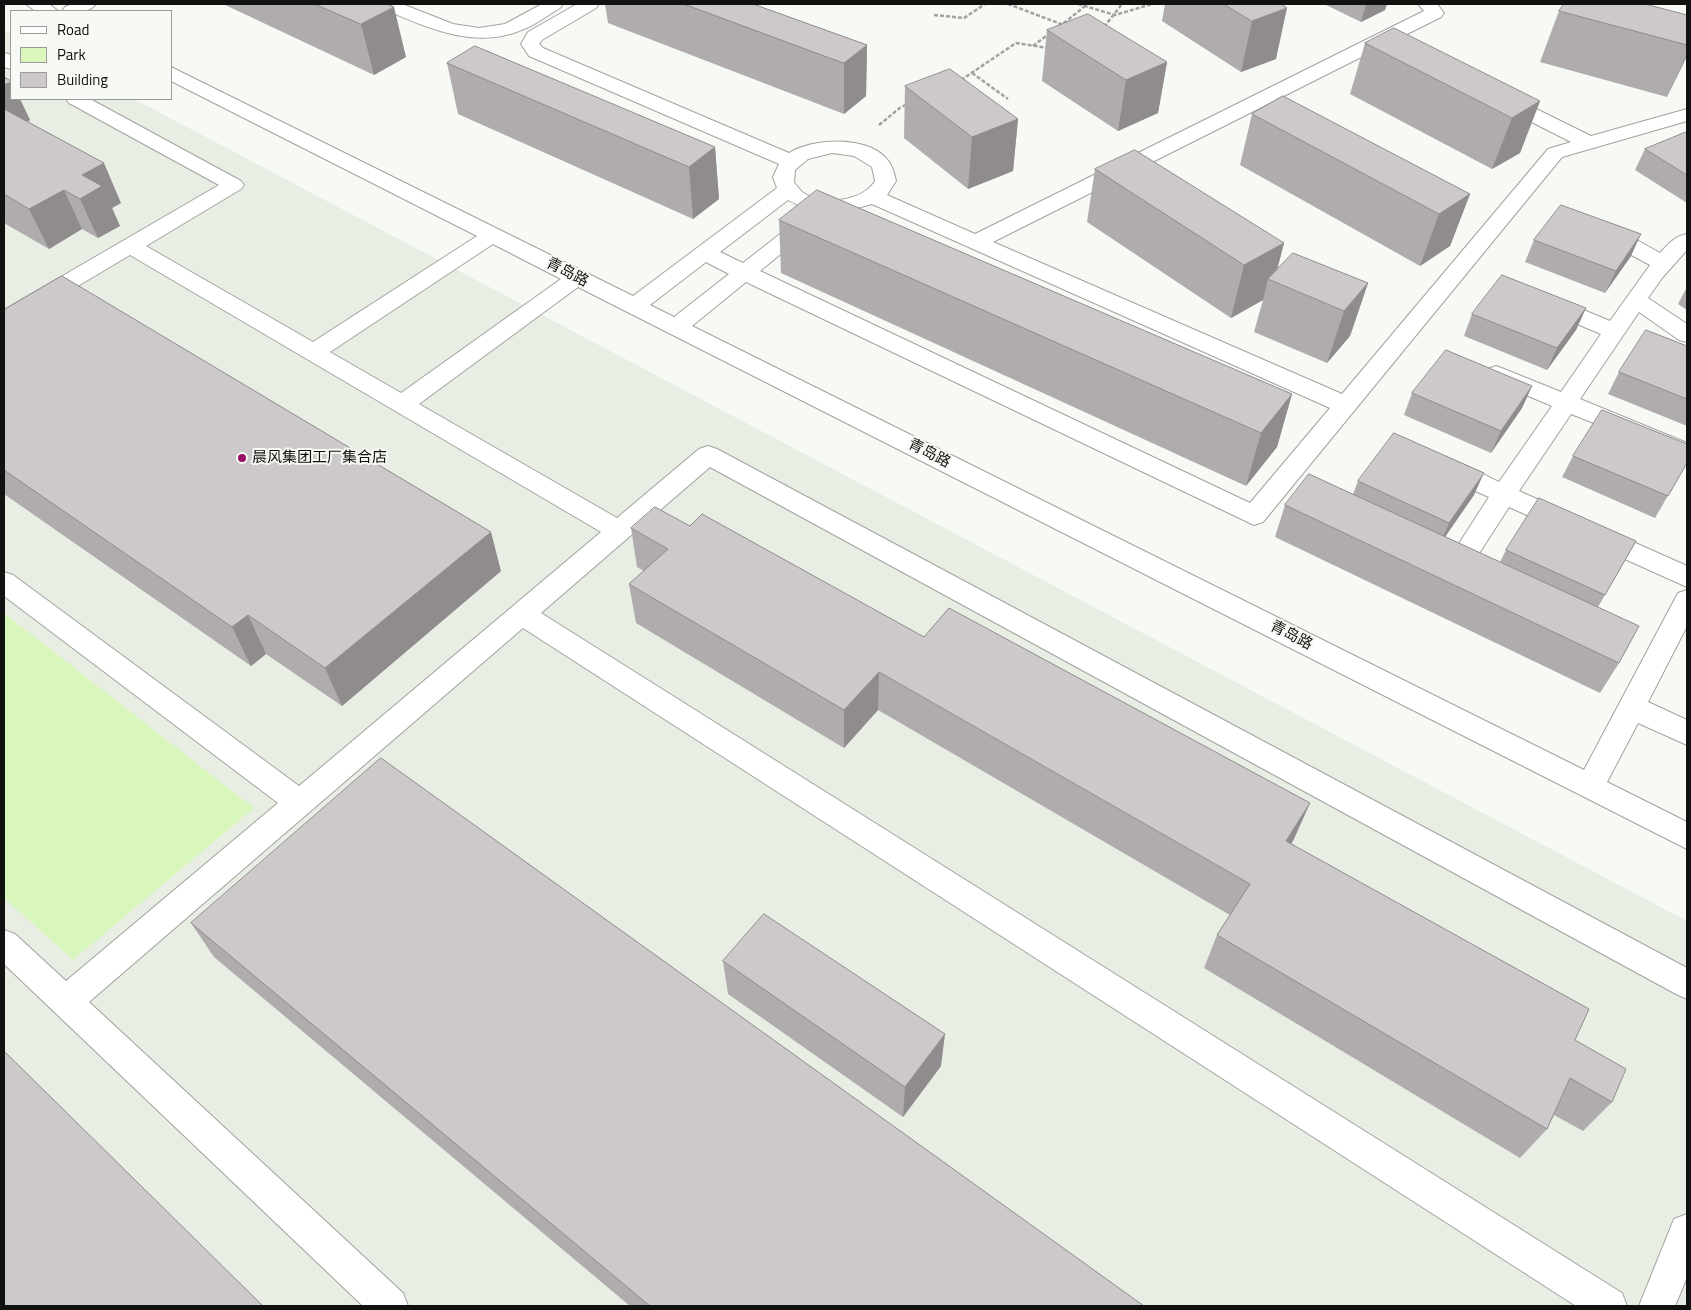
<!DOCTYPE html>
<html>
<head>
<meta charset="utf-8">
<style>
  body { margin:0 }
  #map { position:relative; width:1691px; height:1310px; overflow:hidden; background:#f7f9f5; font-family:"Titillium Web",sans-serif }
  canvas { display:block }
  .frame { position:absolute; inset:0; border:5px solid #111110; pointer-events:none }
  .legend { position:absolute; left:10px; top:10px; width:162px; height:90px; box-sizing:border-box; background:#f7f9f5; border:1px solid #9b9c99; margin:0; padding:6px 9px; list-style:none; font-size:15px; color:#111110 }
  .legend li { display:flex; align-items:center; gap:10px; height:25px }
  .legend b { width:25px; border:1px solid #9b9c99 }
</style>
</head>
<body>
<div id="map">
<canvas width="1691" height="1310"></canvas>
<div class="frame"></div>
<ul class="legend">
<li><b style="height:6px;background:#fff"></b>Road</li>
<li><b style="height:14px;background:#d9f6bd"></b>Park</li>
<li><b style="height:14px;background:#cdc8ca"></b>Building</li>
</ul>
</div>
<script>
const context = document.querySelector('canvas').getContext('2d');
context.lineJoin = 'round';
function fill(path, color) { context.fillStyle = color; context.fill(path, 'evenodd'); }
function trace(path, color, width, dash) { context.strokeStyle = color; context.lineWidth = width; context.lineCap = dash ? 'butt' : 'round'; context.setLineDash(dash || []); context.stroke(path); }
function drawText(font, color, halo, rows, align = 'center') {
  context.font = font + ' "Titillium Web","Noto Sans SC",sans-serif'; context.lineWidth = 4; context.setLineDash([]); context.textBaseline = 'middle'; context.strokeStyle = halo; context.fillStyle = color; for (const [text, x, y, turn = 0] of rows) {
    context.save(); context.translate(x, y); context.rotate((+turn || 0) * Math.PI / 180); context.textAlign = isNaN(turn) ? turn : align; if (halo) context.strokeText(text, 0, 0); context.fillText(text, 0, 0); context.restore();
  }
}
fill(new Path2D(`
  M4 30 11 34V99H134L1687 921V1306H4Z`), '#e8eee3');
fill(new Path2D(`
  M4 613 254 808 73 960 4 898Z`), '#d9f6bd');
const minor = new Path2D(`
  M26 4H49L58 11H35Z
  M72 4H96C89 14 73 11 62 11L65 7Z
  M378 4H402L453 24 479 28 505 24 542 4H563L560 8C548 15 537 24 524 29 475 51 426 27 381 8Z
  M577 4H599L596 8 542 40 539 44 543 48 789 153C813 138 864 136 885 157 892 164 894 172 896 181L887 195 975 234 1424 11 1418 4H1437L1444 13 1441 17 993 242 1342 394 1548 149 1571 142 1494 103 1491 99 1494 95 1501 93 1508 95 1591 136 1687 109V121L1562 157 1263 522 1254 525 746 282 692 326 1584 770 1678 593 1687 590V626L1648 702 1687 720V745L1638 723 1607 782 1687 822V849L578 287 419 404 617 518 699 449 708 446 717 449 1687 968V999L1676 994 710 467 541 613 1622 1293 1627 1306H1576L523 628 89 1002 403 1293 408 1306H363L4 964V930L15 934 66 981 278 803 4 596V572L13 575 299 786 601 532 130 255 12 325 4 327V310L219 185 69 103 66 99H90L241 181 244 185 241 189 146 246 313 342 477 236 171 81V67L633 296 777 188 773 177 779 164 529 56 521 44 528 32ZM832 153 854 156 872 167 875 181C862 202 822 206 802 192 799 189 797 185 794 183L795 170 808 159ZM788 200C815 215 843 213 872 204L1330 408 1250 503 760 271 817 224 821 220 817 216 810 214 803 216 743 263 720 252ZM493 244 561 279 401 393 330 352ZM706 262 729 274 674 317 650 305Z
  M4 53 11 55V69L4 67Z
  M1602 224 1610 225 1660 253C1668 244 1675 236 1687 234V250L1662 278 1648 298 1687 324V342L1679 340 1639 312 1580 399 1687 443V460L1571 414 1519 491 1687 566V587L1509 507 1471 566 1462 569 1453 566 1449 559 1489 497 1436 474 1433 468 1436 462C1456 456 1481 474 1499 482L1552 406 1488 379 1484 374 1488 369 1496 366 1504 369 1561 392 1601 334 1539 308 1536 303 1539 298 1547 296 1555 298 1610 321 1650 265 1594 235 1591 230 1594 225Z
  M1687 1214V1277L1675 1306H1639L1674 1219Z`);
trace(minor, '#a1a39f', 2);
trace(new Path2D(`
  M1008 4 1061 24
  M1078 4 1115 15 1152 4
  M934 15 964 18 985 4
  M1059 27 1085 6
  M1104 27 1122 4
  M1033 46 1050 33
  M972 73 1008 99
  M961 80 1016 43 1048 48
  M879 125 901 107 908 104`), '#a2a3a0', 2.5, [4, 2]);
fill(minor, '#fff');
fill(new Path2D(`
  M223 4H387L406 57 374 75Z
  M605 4H753L867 45 866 96 844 114 608 23Z
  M1165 4H1281L1276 59 1241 72 1162 21Z
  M1324 4H1387L1385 10 1361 22Z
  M1559 11 1687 15V56L1667 97 1540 62Z
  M1047 30 1167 62 1158 113 1118 131 1042 81Z
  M1365 43 1540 101 1520 153 1492 169 1350 94Z
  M447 63 715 147 719 199 693 219 458 114Z
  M4 77 11 99H20L30 120 28 122 121 203 112 208 120 226 98 238 82 229 49 249 4 223Z
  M905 86 1018 119 1013 171 968 189 904 138Z
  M1252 114 1470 194 1450 246 1420 266 1240 165Z
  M1687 132V203L1635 170 1645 149Z
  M1095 169 1284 243 1277 269 1368 283 1350 336 1327 363 1254 332 1263 300 1231 318 1087 222Z
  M779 220 1292 394 1277 447 1246 486 781 273Z
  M1534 240 1631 256 1605 293 1525 262Z
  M1687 287V310L1678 304Z
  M1586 308 1576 330 1547 370 1464 336 1472 314Z
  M4 310 501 571 342 706 266 654 251 666 4 494Z
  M1687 346V426L1608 394 1619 372Z
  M1532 386 1522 408 1491 453 1404 415 1412 393Z
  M1573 456 1687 463 1655 518 1562 477Z
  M1358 481 1474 495 1445 537 1500 562 1506 550 1636 541 1598 607 1619 663 1600 693 1275 537 1285 505 1353 494Z
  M690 526 924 637 1294 839 1291 844 1575 1040 1612 1102 1583 1131 1554 1115 1547 1129 1520 1158 1204 968 1217 935 1230 915 878 710 844 748 636 623 629 584 644 571 637 567 631 528Z
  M191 923 1144 1306H630L214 957Z
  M723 961 941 1066 903 1117 728 994Z`), '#b0acae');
fill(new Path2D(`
  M1366 4H1387L1385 10 1361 22Z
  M394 7 406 57 374 75 361 24Z
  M1287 8 1276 59 1241 72 1252 21Z
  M867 45 866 96 844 114V63Z
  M1687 54V56L1667 97Z
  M1167 62 1158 113 1118 131 1126 80Z
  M11 82V99H20L30 120 4 134V85Z
  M1540 101 1520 153 1492 169 1512 118Z
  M1018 119 1013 171 968 189 972 137Z
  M715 147 719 199 693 219 689 167Z
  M104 163 121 203 112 208 120 226 98 238 80 199 82 175Z
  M64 190 82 229 49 249 29 209Z
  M1470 194 1450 246 1420 266 1439 214Z
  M1641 234 1631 256 1605 293 1616 271Z
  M1284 243 1274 282 1268 279 1263 300 1231 318 1244 265Z
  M1368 283 1350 336 1327 363 1344 311Z
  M1586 308 1576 330 1547 370 1557 348Z
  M1532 386 1522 408 1491 453 1501 431Z
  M1292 394 1277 447 1246 486 1261 433Z
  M1484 473 1474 495 1440 544 1449 523Z
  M491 532 501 571 342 706 325 668Z
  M248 615 266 654 251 666 232 627Z
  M879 672 878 710 844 748V710Z
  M1310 803 1294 839 1271 876 1286 841Z
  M945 1034 941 1066 903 1117 905 1087Z`), '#908c8d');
const building = new Path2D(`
  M315 4H387L394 7 361 24Z
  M684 4H753L867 45 844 63Z
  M1224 4H1281L1287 8 1252 21Z
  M1564 4H1645L1687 15V45L1559 11Z
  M1088 14 1167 62 1126 80 1047 30Z
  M1394 28 1540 101 1512 118 1365 43Z
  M475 46 715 147 689 167 447 63Z
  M950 69 1018 119 972 137 905 86Z
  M4 77 11 81V82L4 85Z
  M1283 96 1470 194 1439 214 1252 114Z
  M4 109 104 163 82 175 102 186 80 199 64 190 29 209 4 194Z
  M1686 132H1687V175L1645 149Z
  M1135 150 1284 243 1244 265 1095 169Z
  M817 190 1292 394 1261 433 779 220Z
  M1561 205 1641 234 1616 271 1534 240Z
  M1293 253 1368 283 1344 311 1268 279Z
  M1502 275 1586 308 1557 348 1472 314Z
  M62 276 491 532 325 668 248 615 232 627 4 470V310Z
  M1646 330 1687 346V399L1619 372Z
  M1446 350 1532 386 1501 431 1412 393Z
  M1602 410 1687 444V463L1668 496 1573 456Z
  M1394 433 1484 473 1449 523 1358 481Z
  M1309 474 1639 626 1619 663 1285 505Z
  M1539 498 1636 541 1605 595 1506 550Z
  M655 507 690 526 702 514 924 637 949 608 1310 803 1286 841 1589 1009 1575 1040 1626 1069 1612 1102 1570 1078 1547 1129 1217 935 1250 884 879 672 844 710 629 584 668 549 631 528Z
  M381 758 1144 1306H650L191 923Z
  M764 914 945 1034 905 1087 723 961Z
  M4 1051 263 1306H4Z`);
fill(building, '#cdc8ca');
trace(building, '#908c8d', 1);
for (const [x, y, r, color] of [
  [242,458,5,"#991063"]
]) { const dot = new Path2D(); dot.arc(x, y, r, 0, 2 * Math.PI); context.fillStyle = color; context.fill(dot); trace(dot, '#f7f9f5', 2); }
drawText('15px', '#111110', '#f7f9f5', [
  ["青岛路",567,273,27],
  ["青岛路",929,454,27],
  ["青岛路",1291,636,27]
]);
drawText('15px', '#111110', '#f7f9f5', [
  ["晨风集团工厂集合店",252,458]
], 'left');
</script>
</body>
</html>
